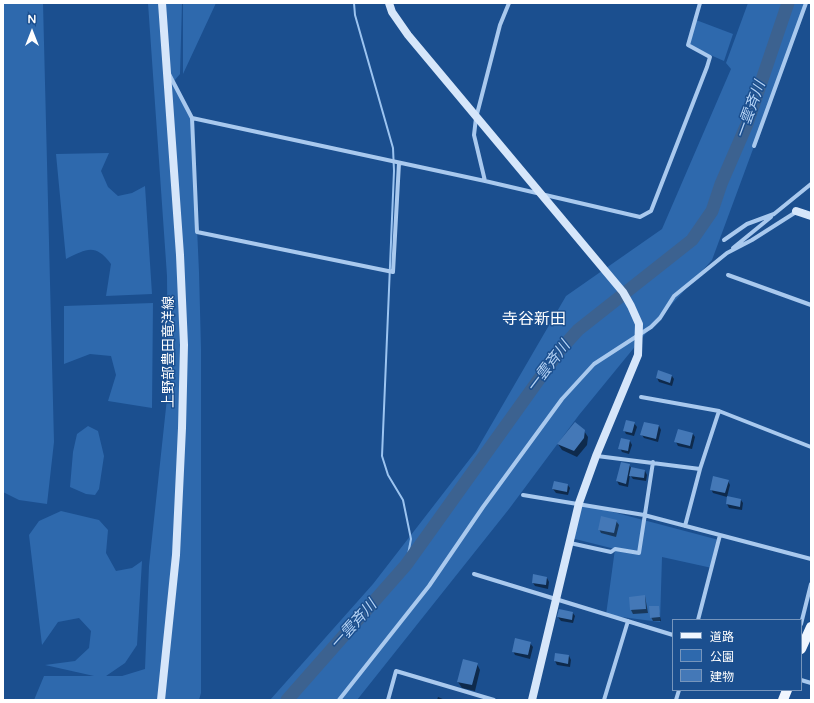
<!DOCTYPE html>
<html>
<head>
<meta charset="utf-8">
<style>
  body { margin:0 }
  #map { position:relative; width:814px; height:703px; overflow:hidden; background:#1b4f8f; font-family:"Varela Round","Noto Sans JP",sans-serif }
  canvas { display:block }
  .frame { position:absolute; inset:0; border:4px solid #fff; pointer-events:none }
  .legend { position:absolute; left:672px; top:619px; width:130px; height:72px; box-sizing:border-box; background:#1b4f8f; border:1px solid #7695bc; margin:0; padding:5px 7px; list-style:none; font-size:12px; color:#fff }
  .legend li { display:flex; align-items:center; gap:8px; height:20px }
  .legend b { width:20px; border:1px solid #7695bc }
  .north { position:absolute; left:12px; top:12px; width:40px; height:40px; -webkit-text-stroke:3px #1b4f8f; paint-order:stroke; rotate:0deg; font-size:11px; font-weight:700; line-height:16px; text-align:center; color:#fff }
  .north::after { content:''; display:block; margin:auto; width:14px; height:18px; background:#fff; clip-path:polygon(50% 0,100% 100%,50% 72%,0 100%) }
</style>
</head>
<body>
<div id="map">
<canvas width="814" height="703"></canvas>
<div class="frame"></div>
<ul class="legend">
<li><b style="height:5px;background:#f0f6ff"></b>道路</li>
<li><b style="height:11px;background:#2e69ad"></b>公園</li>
<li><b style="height:11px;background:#4478b7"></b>建物</li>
</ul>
<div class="north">N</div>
</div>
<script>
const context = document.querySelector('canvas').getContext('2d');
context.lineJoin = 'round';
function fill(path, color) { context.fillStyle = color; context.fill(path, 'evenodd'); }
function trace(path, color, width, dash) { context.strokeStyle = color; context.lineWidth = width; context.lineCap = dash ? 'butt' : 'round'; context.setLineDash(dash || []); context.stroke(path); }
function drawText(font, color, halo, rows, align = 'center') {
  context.font = font + ' "Varela Round","Noto Sans JP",sans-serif'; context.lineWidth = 3; context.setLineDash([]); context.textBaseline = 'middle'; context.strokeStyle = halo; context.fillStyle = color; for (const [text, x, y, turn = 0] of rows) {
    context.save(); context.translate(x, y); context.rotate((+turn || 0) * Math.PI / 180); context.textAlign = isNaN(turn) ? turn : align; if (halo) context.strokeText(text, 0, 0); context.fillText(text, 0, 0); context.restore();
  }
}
fill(new Path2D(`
  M3 3H43L54 442 47 504 19 500 3 492Z
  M148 3H182L180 74 174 81 192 118 199 272 201 349V693L199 700H34L44 676H94L45 665 75 661 89 648 91 631 79 618 58 622 42 645 29 535 39 521 61 511 99 520 108 530 106 553 116 571 132 568 142 561 137 645 125 663 106 676H122L145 669 149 566 168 389 167 276Z
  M183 3H216L183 74Z
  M748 3H807L712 260 651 327 579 415 509 509 357 700H270L373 584 476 451 566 296 662 229 731 69 726 63Z
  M696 20 733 34 724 61 688 45Z
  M109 153 101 171 108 187 118 196 132 193 145 186 152 294 106 296 111 264C95 243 87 249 66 259L56 154Z
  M153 303 152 408 108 401 116 375 111 356 90 354 64 364V306Z
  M88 426 98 431 104 456 99 489 95 495 86 494 70 487 73 452 77 434Z
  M579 503 719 540 712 568 662 557 660 622 606 615 615 549 571 538Z`), '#2e69ad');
fill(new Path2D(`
  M672 376 674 379 672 386 659 382 657 378Z
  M634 423 637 427 634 436 626 434 624 430Z
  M644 423 659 426 661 430 658 442 644 438 642 435Z
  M584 431 588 437 587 445 577 457 562 450 558 444Z
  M693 434 695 437 692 449 678 446 676 442Z
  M630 441 632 445 629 454 622 452 620 448Z
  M629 465 632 469 645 471 647 475 646 481 633 479 630 475 628 487 619 485 617 481Z
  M728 481 730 485 727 497 713 493 711 489Z
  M567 484 570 488 568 495 556 493 553 489Z
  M728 497 741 500 743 503 742 510 729 508 727 504Z
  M616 521 619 525 616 537 601 533 599 529Z
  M547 578 549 582 548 589 535 586 533 583Z
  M645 596 648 613 633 614 631 610Z
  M658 607 661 621H653L651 617Z
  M572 612 575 616 573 623 561 621 558 617Z
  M530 643 533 647 530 659 515 655 513 651Z
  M569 656 571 660 570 667 557 665 555 661Z
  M477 664 480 670 475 691 462 688 458 682Z
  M438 697 445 700H437Z`), '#0007');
trace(new Path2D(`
  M354 3 355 15 393 148 394 171 382 456 388 475 403 500 411 539 406 565`), '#9cc4f0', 2);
trace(new Path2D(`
  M287 700 406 565 560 350 578 330 692 240 712 211 721 184 747 124 788 3`), '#3c6290', 13);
fill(new Path2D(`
  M658 370 672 375 670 383 656 378Z
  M626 420 635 422 632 433 623 431Z
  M575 422 585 430 584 438 574 451 557 444Z
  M644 422 659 425 656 439 640 435Z
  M678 429 693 433 690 446 674 442Z
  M621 438 630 440 628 451 618 449Z
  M621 462 630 464 626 484 616 481Z
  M631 467 645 470 644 478 629 476Z
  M713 476 729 480 725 493 710 490Z
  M554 481 568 484 567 492 552 489Z
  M727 496 741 499 740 507 726 504Z
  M601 516 617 520 614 533 598 530Z
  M533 574 547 577 546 585 532 583Z
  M645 595 646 609 630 610 629 597Z
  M649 606H659L660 617 650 618Z
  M559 609 573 612 572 620 557 617Z
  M515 638 531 642 528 655 512 652Z
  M555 653 569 655 568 664 554 661Z
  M463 659 478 663 472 685 457 682Z`), '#4478b7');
trace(new Path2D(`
  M169 74 192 118 197 232 393 272 399 163
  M192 118 485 181 640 217 651 211 707 67 710 57 688 45 700 3
  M754 146 806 3
  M485 181 474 135 476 118 500 25 509 3
  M724 240 747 224 774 214 811 184
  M733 248 771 217
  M728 275 811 305
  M641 397 719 411 811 447
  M597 456 700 469
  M523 495 644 515 811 559
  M685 526 700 469 719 411
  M570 543 611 552 615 549 639 553 653 462
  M474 574 673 635
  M698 620 720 535
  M801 624 811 584
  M801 680 811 683
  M339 700 429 586 483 507 562 399 594 364 651 327 660 318 674 296 727 253 752 240 796 212
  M388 700 396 671 494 700
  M604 700 628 621
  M676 700 679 690`), '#a9c9ee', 4);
trace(new Path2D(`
  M389 3 392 12 408 35 623 292 631 306 639 324 638 355 596 456 579 503 532 700
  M796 211 811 216
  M161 700 176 555 182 428 184 345 180 255 162 3`), '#d6e6fa', 8);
trace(new Path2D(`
  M801 649 811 627
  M783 700 787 690`), '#f0f6ff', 10);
drawText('14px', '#fff', '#1b4f8f', [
  ["上野部豊田竜洋線",169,352,-90]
]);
drawText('italic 15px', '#b5d3f5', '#1b4f8f', [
  ["一雲斉川",751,110,-70],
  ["一雲斉川",549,367,-53],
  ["一雲斉川",354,625,-48]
]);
drawText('16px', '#fff', '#1b4f8f', [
  ["寺谷新田",534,320]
]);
</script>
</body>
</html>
